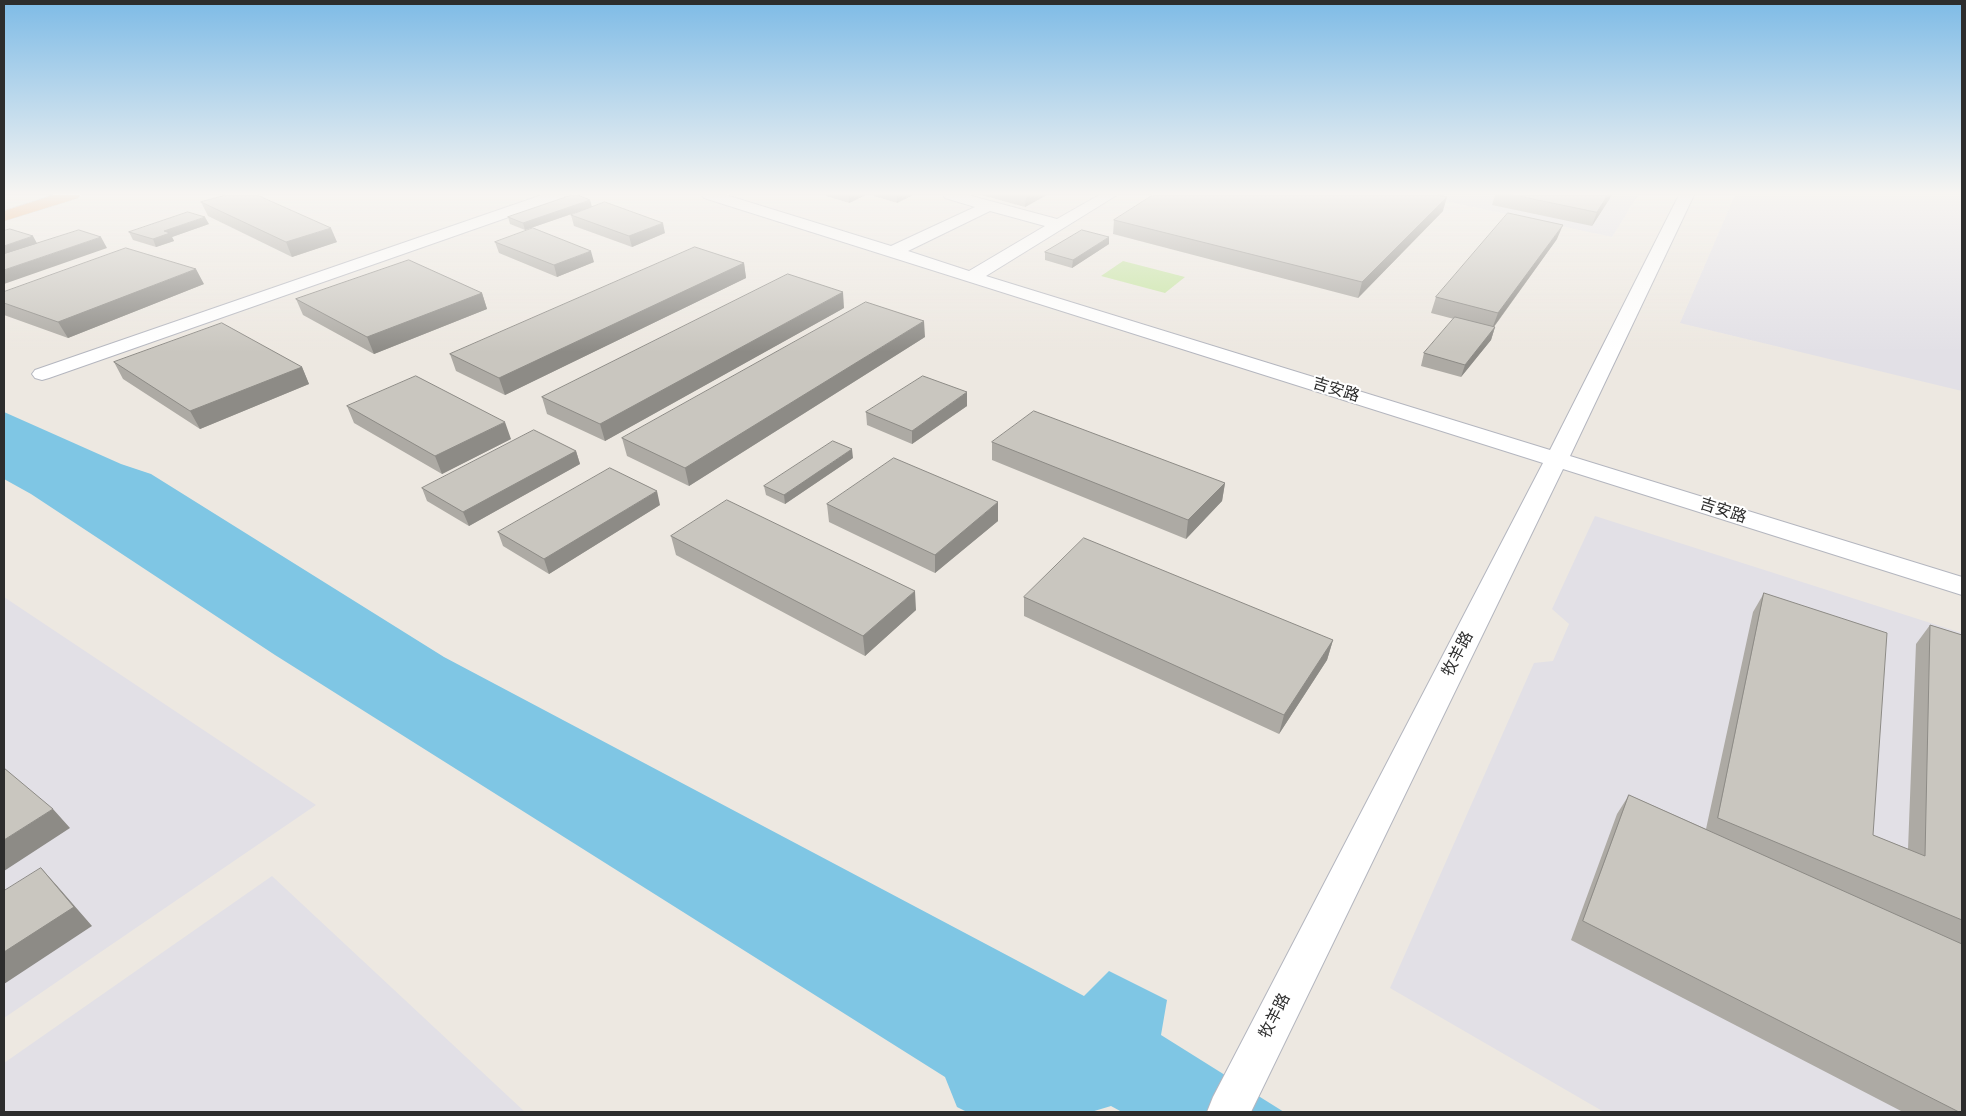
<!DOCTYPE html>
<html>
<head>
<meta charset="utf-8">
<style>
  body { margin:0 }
  #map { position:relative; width:1966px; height:1116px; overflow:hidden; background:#ede8e1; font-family:Manrope,sans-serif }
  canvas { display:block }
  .frame { position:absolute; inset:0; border:5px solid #2d2d2d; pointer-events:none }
</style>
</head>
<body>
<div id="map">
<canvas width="1966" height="1116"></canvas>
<div class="frame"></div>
</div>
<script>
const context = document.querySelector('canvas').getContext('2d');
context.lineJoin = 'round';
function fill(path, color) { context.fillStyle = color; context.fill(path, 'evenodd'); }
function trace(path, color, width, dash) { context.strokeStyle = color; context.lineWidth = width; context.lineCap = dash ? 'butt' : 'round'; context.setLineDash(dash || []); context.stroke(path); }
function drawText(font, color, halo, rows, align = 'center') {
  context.font = font + ' Manrope,"Noto Sans SC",sans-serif'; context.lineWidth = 4; context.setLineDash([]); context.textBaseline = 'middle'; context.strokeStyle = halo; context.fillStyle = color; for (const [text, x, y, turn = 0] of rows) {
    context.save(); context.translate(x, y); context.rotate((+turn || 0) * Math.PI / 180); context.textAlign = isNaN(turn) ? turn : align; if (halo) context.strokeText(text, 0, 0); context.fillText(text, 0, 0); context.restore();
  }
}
fill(new Path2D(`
  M1417 195H1638L1612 237Z
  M1735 195H1962V391L1680 323Z
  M1595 516 1962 633V1112H1604L1390 988 1534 663 1553 661 1569 624 1552 609Z
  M4 597 316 805 4 1018Z
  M272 876 525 1112H4V1063Z`), '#e2e0e6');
fill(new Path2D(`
  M1123 261 1185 277 1165 293 1101 276Z`), '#c5e4a0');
fill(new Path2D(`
  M4 412 121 464 151 474 444 657 1084 996 1109 971 1167 1000 1161 1035 1284 1112H1122L1111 1106 1091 1112H967L957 1107 945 1077 275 655 31 494 4 479Z`), '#7fc6e4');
const minor = new Path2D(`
  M542 195H565L563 198 49 378 42 380 35 378 32 374 35 370Z
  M702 195H726L891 246 975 207 945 198 943 195H968L1057 219 1099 195H1117L986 276 1550 450 1679 195H1694L1570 456 1962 577V595L1563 469 1251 1112H1207L1213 1097 1543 463 704 198ZM990 211 1045 226 969 271 908 251Z`);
const highway = new Path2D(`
  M54 195H80L78 198 4 221V211Z`);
trace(minor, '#b4b6bf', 2);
trace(highway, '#c8c8c8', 1);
fill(minor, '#fff');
fill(highway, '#f0a869');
fill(new Path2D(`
  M826 195H866L849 203 826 196Z
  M871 195H913L897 203Z
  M981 195H1047L1025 207Z
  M1495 195H1612L1592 226 1492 205Z
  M590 200 592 207 525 230 510 224 508 217Z
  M201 202 337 242 292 257 208 216Z
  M1443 211 1358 298 1113 234 1114 220Z
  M571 215 665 233 632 247 574 226Z
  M209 224 172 237 174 241 156 247 133 240 129 232Z
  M1557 239 1494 327H1495L1491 340 1461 377 1421 366 1424 353 1454 319 1431 313 1436 297Z
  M495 242 594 262 557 277 499 253Z
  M1109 244 1072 268 1045 260V252Z
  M744 263 746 278 505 395 456 371 450 354Z
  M204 284 68 338 4 315V292Z
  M482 293 487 309 374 354 303 315 296 299Z
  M844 308 605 441 547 414 542 397Z
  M925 337 689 486 627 456 622 438Z
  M114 362 302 367 309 384 200 429 123 379Z
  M347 406 511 439 442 474 354 423Z
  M967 406 912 444 867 425 866 412Z
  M992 442 1225 483 1222 501 1186 539 992 460Z
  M576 451 580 464 469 526 427 501 422 488Z
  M853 458 785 504 766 495 764 486Z
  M827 504 998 521 935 573 829 522Z
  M660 505 549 574 503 546 498 532Z
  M671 536 916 610 865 656 676 555Z
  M1764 593 1873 835 1908 849 1916 644 1930 625 1962 635V1112H1903L1571 940 1617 814 1629 795 1706 829 1753 612Z
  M1024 597 1333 640 1327 660 1279 734 1024 616Z`), '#adaaa4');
fill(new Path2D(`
  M848 195H866L849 203Z
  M896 195H913L897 203Z
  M1026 195H1047L1025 207Z
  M1608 195H1612L1592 226 1597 212Z
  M1447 197 1443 211 1358 298 1362 282Z
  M590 200 592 207 525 230 523 223Z
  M205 217 209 224 172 237 174 241 156 247 153 239 164 231Z
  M663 223 665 233 632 247 629 236Z
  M1563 225 1557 239 1492 329 1498 313Z
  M331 228 337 242 292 257 286 242Z
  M33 236 39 247 4 259V246Z
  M101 237 107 248 4 284V270Z
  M1109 237V244L1072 268 1073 260Z
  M591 251 594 262 557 277 554 265Z
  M744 263 746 278 505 395 499 378Z
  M196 269 204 284 68 338 58 322Z
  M843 292 844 308 605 441 600 424Z
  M482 293 487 309 374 354 367 337Z
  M924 321 925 337 689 486 685 468Z
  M1495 327 1491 340 1461 377 1465 365Z
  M302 367 309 384 200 429 190 411Z
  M967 392V406L912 444V431Z
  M505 422 511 439 442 474 435 456Z
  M852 449 853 458 785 504 784 495Z
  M576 451 580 464 469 526 463 512Z
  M1225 483 1222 501 1186 539 1188 520Z
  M657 491 660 505 549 574 544 559Z
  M998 502V521L935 573V555Z
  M915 591 916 610 865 656 863 636Z
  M1333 640 1327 660 1279 734 1284 715Z
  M53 809 70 828 4 871V840Z
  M41 868 59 888 92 926 4 984V952Z`), '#8d8b86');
const building = new Path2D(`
  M226 195H257L331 228 286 242 201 202Z
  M572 195H578L590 200 523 223 508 217Z
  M1153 195H1437L1447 197 1362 282 1114 220Z
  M1514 195H1608L1597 212Z
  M605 202 663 223 629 236 571 215Z
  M188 212 205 217 164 231 170 233 153 239 129 232Z
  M1508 213 1563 225 1498 313 1436 297Z
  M533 228 591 251 554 265 495 242Z
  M10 229 33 236 4 246V231Z
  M79 230 101 237 4 270V254Z
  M1082 230 1109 237 1073 260 1045 252Z
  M695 247 744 263 499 378 450 354Z
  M126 248 196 269 58 322 4 303V292Z
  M409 260 482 293 367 337 296 299Z
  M788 274 843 292 600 424 542 397Z
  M866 302 924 321 685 468 622 438Z
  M1455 317 1495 327 1465 365 1424 353Z
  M222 323 302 367 190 411 114 362Z
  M416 376 505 422 435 456 347 406Z
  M923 376 967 392 912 431 866 412Z
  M1034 411 1225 483 1188 520 992 442Z
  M534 430 576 451 463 512 422 488Z
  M833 441 852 449 784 495 764 486Z
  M894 458 998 502 935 555 827 504Z
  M610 468 657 491 544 559 498 532Z
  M727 500 915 591 863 636 671 536Z
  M1084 538 1333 640 1284 715 1024 597Z
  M1764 593 1887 633 1873 835 1925 856 1930 625 1962 635V920L1718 818Z
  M4 768 53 809 4 840Z
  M1629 795 1962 944V1112H1959L1583 921Z
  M41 868 74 907 4 952V891Z`);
fill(building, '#c9c6bf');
trace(building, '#8d8b86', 1);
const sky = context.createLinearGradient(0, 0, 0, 352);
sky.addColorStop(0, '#7ebbe6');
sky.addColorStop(0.55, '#f7f5f2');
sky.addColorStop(1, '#f7f5f200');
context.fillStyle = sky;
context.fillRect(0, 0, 1966, 352);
drawText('16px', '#2d2d2d', '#fff', [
  ["吉安路",1336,390,17],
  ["吉安路",1723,511,18],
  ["牧羊路",1458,654,-63],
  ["牧羊路",1275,1016,-63]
]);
</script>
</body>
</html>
